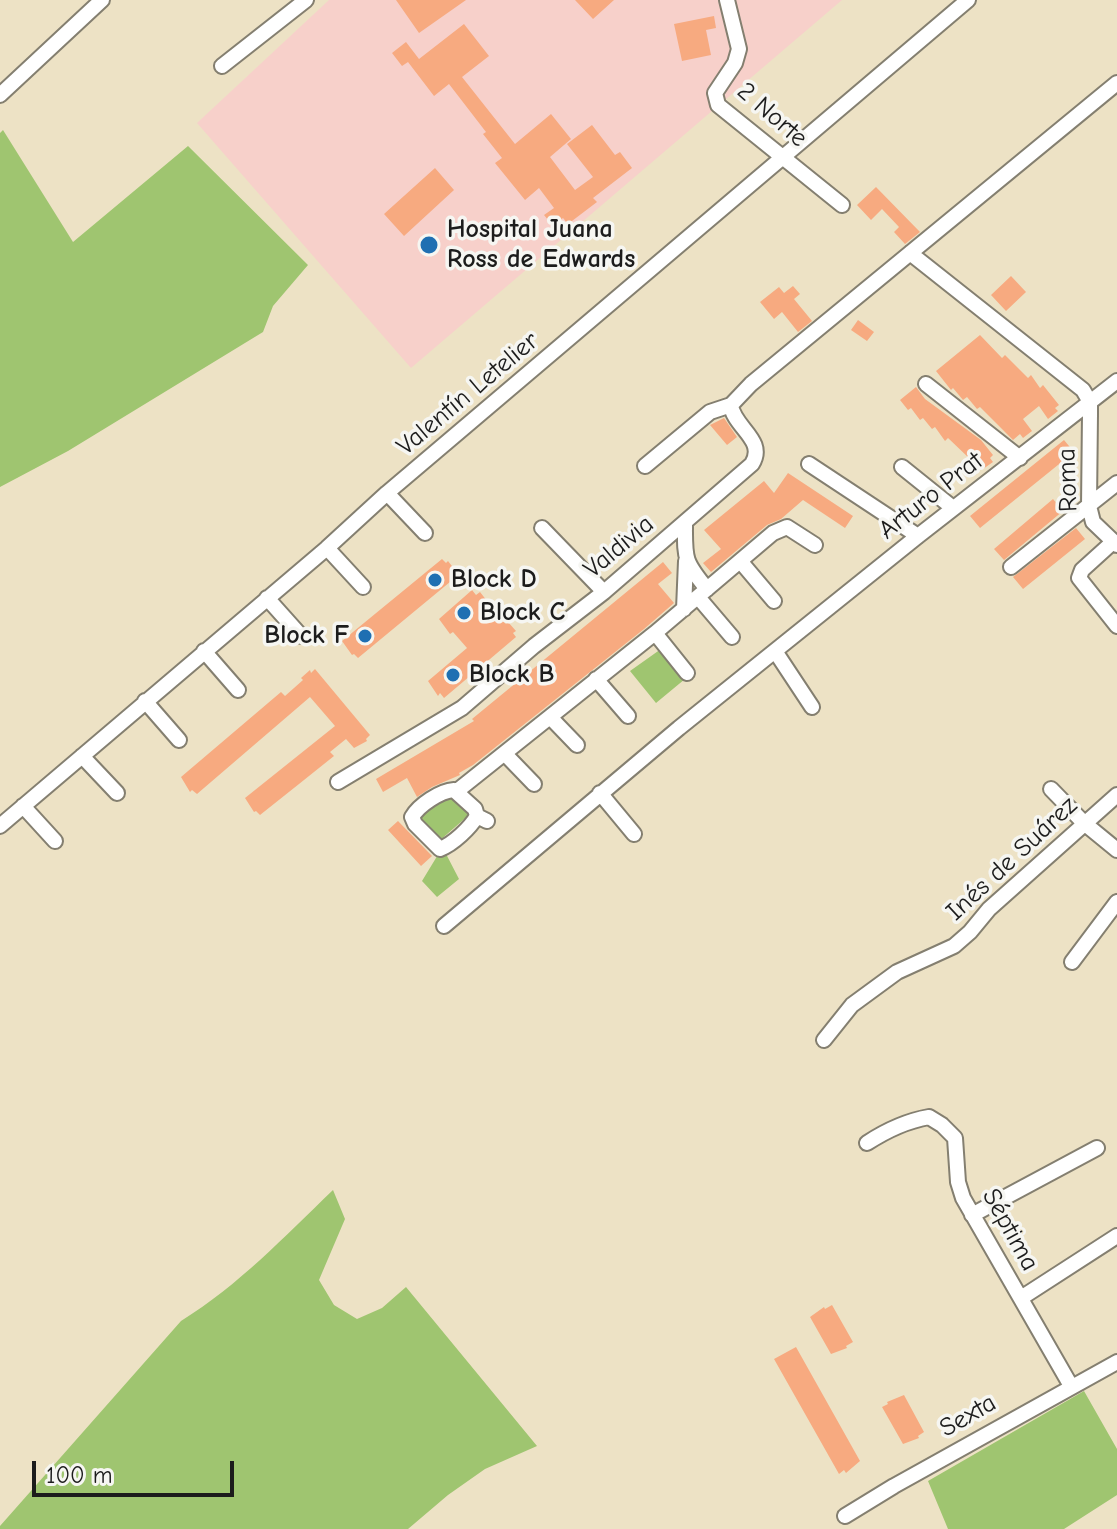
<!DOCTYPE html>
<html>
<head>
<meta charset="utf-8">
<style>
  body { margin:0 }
  #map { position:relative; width:1117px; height:1529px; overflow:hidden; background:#ede2c5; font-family:"Comic Neue",sans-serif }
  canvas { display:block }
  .scale { position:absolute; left:32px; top:1461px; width:202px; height:36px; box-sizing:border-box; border:4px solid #1c1c1c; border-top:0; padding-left:10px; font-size:24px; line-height:28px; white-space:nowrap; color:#1c1c1c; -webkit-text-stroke:6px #f6f6f2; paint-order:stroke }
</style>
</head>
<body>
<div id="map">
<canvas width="1117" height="1529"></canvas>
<div class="scale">100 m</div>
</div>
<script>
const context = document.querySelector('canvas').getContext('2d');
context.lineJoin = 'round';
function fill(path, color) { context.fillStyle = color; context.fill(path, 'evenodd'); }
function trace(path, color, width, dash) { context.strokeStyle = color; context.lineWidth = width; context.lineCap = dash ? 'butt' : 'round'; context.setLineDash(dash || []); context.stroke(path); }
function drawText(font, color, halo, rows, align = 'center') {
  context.font = font + ' "Comic Neue",sans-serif'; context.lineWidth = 7; context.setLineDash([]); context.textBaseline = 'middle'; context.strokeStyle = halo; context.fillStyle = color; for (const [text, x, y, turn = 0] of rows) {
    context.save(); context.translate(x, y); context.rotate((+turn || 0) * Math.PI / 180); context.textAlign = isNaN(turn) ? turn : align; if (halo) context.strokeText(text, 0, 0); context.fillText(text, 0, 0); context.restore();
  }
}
fill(new Path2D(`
  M329 0H842L411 368 197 123Z`), '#f7d0ca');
fill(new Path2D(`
  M3 130 73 242 188 146 308 265 273 306 263 332 68 451 0 487V133Z
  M661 649 685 679 656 703 630 671Z
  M452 794 470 814 438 842 417 817Z
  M445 852 459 879 437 897 422 881 439 853Z
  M333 1190 345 1219 319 1280 334 1305 357 1319 382 1308 406 1287 537 1446 485 1469 448 1495 408 1529H0V1526L181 1321C239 1285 284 1237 333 1190Z
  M1084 1391 1117 1449V1495L1064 1529H948L928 1481Z`), '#9fc570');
fill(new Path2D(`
  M396 0H466L419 33Z
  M575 0H614L593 19Z
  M714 16 716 28 706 30 711 55 682 61 674 24Z
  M464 24 489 56 462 77 515 144 551 114 571 139 550 157 575 190 593 177 567 144 592 125 615 155 620 152 632 168 593 198 597 202 568 224 563 218 553 226 544 215 554 208 539 188 525 200 495 163 502 158 483 134 486 132 449 84 434 96 408 62 402 66 392 53 406 42 419 59Z
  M435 168 454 190 404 236 384 214Z
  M876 187 920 232 905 244 894 232 899 227 882 209 871 220 857 205Z
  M1011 276 1026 292 1006 311 991 295Z
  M793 286 800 294 794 299 812 321 798 332 782 312 774 319 760 302 779 287 784 293Z
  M858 320 874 332 867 341 851 330Z
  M980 335 1002 358 1005 355 1028 378 1031 375 1040 388 1043 385 1059 405 1055 408 1058 411 1048 419 1039 406 1023 419 1032 431 1023 438 1020 434 1013 440 980 407 977 409 967 397 963 400 953 388 951 390 936 371Z
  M916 387 925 399 981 440 993 455 990 458 993 462 983 469 973 456 970 459 948 438 945 441 935 427 932 429 923 418 920 420 911 408 908 410 900 400Z
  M724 418 737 437 727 445 710 425Z
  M1064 440 1074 452 980 528 970 516Z
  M788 473 853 516 845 528 803 500 781 519 767 525 711 572 703 563 721 549 704 530 764 481 774 493Z
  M1053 499 1063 511 1004 560 994 549Z
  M1076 528 1085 539 1023 589 1013 577Z
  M442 559 446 563 448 561 455 570 453 573 456 577 358 658 354 654 352 655 342 641Z
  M663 562 672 573 658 584 674 603 644 629 473 765 459 773 460 775 432 787 417 797 407 778 383 792 376 779 474 721 472 719Z
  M472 590 476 595 480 592 502 620 506 624 508 622 516 631 513 633 516 637 444 698 440 693 438 696 428 681 467 648 453 632 450 634 439 619Z
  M315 669 370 735 366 739 367 741 354 748 346 739 330 752 334 756 299 784 260 815 256 811 254 812 245 798 335 726 310 697 197 794 192 790 190 792 181 777 281 692 285 696 303 680 301 678 310 670 311 673Z
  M398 821 432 856 421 866 388 830Z
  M832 1305 853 1342 846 1346 847 1348 831 1354 810 1317 824 1307 825 1309Z
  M796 1347 860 1461 846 1473 844 1470 839 1474 774 1359Z
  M904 1395 924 1432 918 1436 919 1438 903 1444 882 1407 888 1404 887 1402Z`), '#f7aa80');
const minor = new Path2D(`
  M727 0 739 49 735 63 715 93 718 105 842 205
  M222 66 306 0
  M0 95 102 0
  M910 253 1083 390 1090 402V414L1089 506 1093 522 1117 545
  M926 384 1020 458
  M809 464 918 536
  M645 466 710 412 731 405 751 384 1117 83
  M902 467 953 508
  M387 493 425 533
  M685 522C685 558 683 560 707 589
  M542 528 604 592
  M1113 542 1082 570 1079 578 1117 626
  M327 548 363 587
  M741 562 774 601
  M1011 567 1117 483
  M698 597 732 637
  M267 598 301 636
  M684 609 686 561
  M655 633 687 673
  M204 651 238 690
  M775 651 812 707
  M596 679 628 716
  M145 701 179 740
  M550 717 577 745
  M505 754 534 784
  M82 756 117 793
  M338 782 462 708 534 646 604 592 752 464C767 440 733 427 731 405
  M1051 789 1084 823 1117 850
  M457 791 655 633 773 533 787 527 815 545
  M600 793 634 834
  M23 806 55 841
  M477 816C470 828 453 844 440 849L415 824 412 817C419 805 440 791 454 790L475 809 477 816 487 821
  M0 826 327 548 387 493 968 0
  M444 926 679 728 918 536 1117 381
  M1072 962 1117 902
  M824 1040 852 1005 897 972 954 946 970 932 989 909 1117 795
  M867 1143C887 1130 906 1121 929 1117L942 1125 955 1138 958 1182 963 1198 1071 1386
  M972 1215 1097 1148
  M1021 1298 1117 1236
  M845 1516 894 1486 1117 1362`);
trace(minor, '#847f70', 18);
trace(minor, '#fff', 14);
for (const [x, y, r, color] of [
  [429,245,10,"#1f6fb2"],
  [435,580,8,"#1f6fb2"],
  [464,613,8,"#1f6fb2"],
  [365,636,8,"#1f6fb2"],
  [453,675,8,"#1f6fb2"]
]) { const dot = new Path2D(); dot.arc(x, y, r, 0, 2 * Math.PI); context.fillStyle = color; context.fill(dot); trace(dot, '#f6f6f2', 3); }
drawText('26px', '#1c1c1c', '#f6f6f2', [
  ["2 Norte",772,115,41],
  ["Valentín Letelier",468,394,-40],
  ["Roma",1068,480,-92],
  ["Arturo Prat",931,496,-38],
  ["Valdivia",619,547,-40],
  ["Inés de Suárez",1012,859,-43],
  ["Séptima",1010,1230,61],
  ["Sexta",968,1416,-30]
]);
drawText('bold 26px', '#1c1c1c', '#f6f6f2', [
  ["Hospital Juana",447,230],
  ["Ross de Edwards",447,260],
  ["Block D",451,580],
  ["Block C",480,613],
  ["Block F",349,636,"right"],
  ["Block B",469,675]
], 'left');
</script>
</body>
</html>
